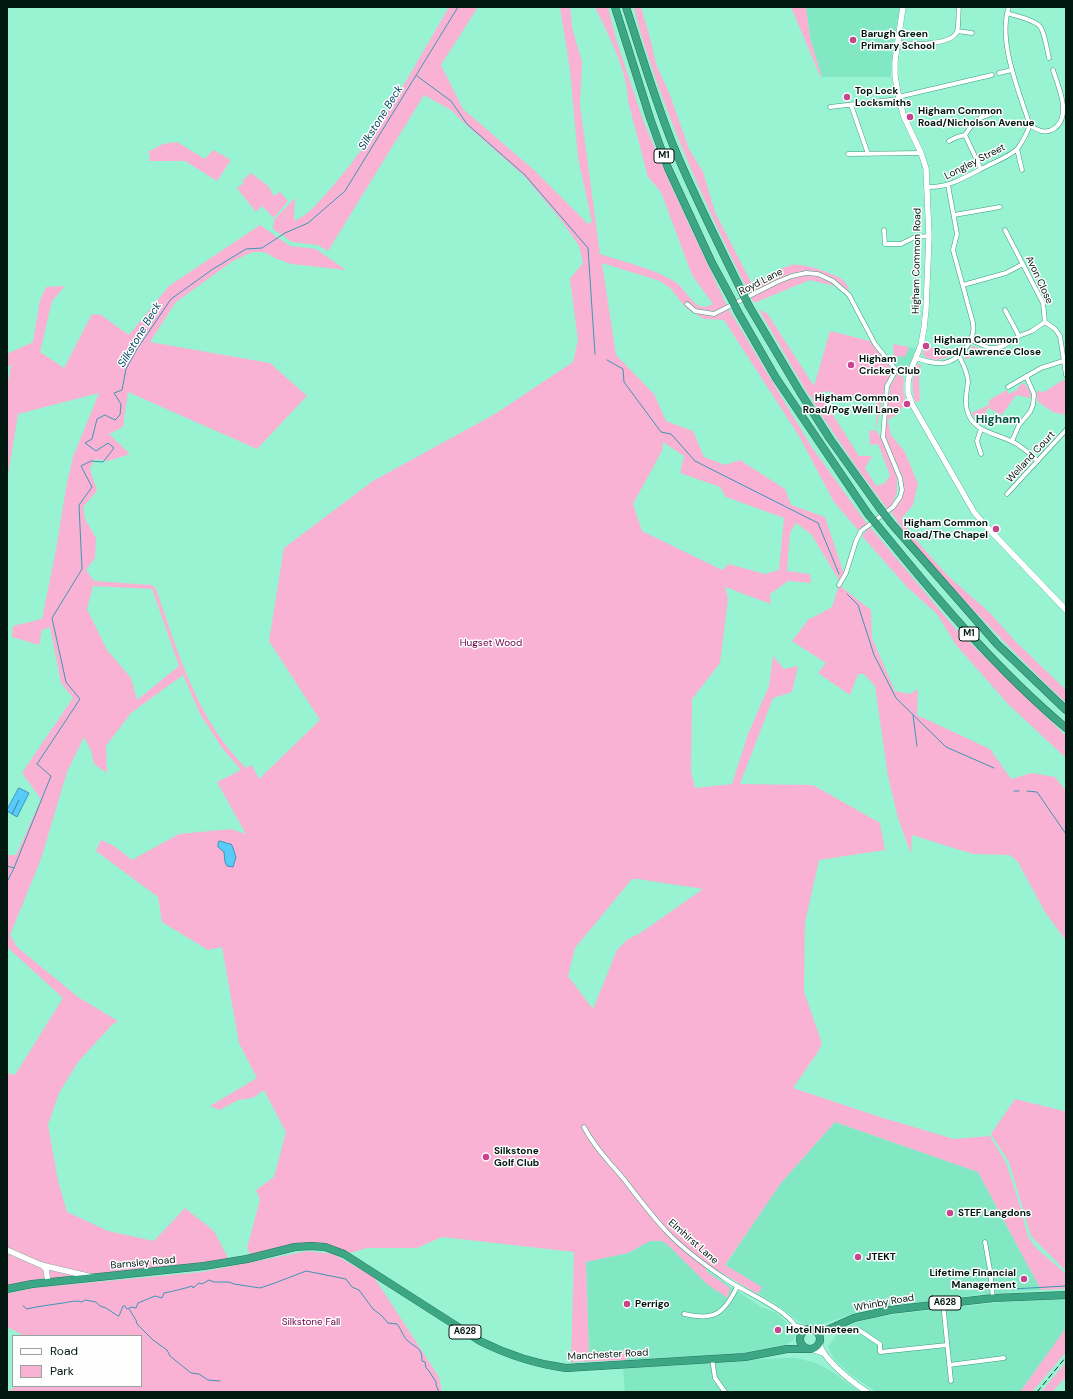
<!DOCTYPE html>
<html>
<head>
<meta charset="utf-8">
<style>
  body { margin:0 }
  #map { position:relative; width:1073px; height:1399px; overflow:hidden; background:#98f3d2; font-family:"DM Sans",sans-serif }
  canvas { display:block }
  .frame { position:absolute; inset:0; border:8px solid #00170f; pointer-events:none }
  .legend { position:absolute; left:12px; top:1335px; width:130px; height:52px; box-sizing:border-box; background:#fefefe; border:1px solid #98a29e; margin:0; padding:5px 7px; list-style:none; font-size:12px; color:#00170f }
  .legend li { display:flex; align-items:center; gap:8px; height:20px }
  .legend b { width:20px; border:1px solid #98a29e }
</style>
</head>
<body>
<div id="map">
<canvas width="1073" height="1399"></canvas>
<div class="frame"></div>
<ul class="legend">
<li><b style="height:5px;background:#fff"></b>Road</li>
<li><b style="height:11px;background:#f9b2d4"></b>Park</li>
</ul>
</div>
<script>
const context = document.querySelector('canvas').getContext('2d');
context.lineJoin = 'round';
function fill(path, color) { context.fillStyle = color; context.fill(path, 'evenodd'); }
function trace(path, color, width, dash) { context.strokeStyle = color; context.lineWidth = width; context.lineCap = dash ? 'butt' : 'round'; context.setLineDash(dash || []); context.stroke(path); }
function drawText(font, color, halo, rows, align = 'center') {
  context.font = font + ' "DM Sans",sans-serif'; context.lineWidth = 3; context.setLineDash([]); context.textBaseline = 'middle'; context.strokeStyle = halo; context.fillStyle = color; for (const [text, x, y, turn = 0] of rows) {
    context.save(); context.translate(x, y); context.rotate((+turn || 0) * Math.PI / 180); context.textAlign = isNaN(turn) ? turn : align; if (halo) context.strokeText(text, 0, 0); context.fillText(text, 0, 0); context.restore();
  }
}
fill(new Path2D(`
  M806 7H900L894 42 891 77H822L810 38Z
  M893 344 917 349 910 368 907 370 900 369 895 365Z
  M835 1122 978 1172 1041 1290 984 1294 875 1308 857 1312 820 1325H805L798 1321 776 1304 721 1272 781 1183Z
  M650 1241H662L761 1307 775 1312 793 1328 795 1334 794 1340 784 1346 740 1354 626 1360V1353L589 1354 586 1262 628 1253Z
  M1066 1298V1328L1020 1392H876L850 1374 834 1359 828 1347 839 1332 855 1323 881 1316 993 1303Z
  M781 1358H796L816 1363 831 1371 860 1392H625L623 1368 705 1363 712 1364 718 1362Z`), '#82e8c4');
fill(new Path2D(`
  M449 7H478L441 65 463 109 534 170 588 224 592 222 578 158 570 70 560 7H570L572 27 582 62 580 105 600 254C623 262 660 270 678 284 689 294 696 314 713 304L692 275 661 192 648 177 628 101C628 72 608 34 595 7H608L616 39 643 120 672 188 727 306 811 446 867 524 858 530 834 502 799 436 724 320 704 319 687 309 670 288 660 281 602 263 616 355 654 394 666 421 693 431 704 457 725 465 740 460 785 489 791 505 825 517 844 574 839 580 811 534 796 523 790 533 787 571 810 574 811 583 788 581 770 594 771 604 725 587 728 599 720 663 692 699 691 772 695 788 732 784 748 734 769 686 773 656 784 669 798 666 792 692 773 698 740 784 813 785 880 823 885 850 819 860 805 923 804 992 822 1043 818 1052 793 1088 880 1117 954 1139 990 1136 1006 1163 1019 1203 1028 1237 1036 1248 1066 1274V1289L1041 1290 978 1172 835 1122 781 1183 725 1265 762 1287 758 1294 706 1264V1271L730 1288 728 1298 708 1285 669 1246 662 1241H650L628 1253 586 1262 589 1354 626 1353V1360L571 1362 574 1252 442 1237 417 1248H367L350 1253 339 1248 326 1245 251 1256 247 1248 260 1200 256 1190 274 1177 286 1132 264 1090 253 1098 238 1100 220 1110 210 1106 257 1078 239 1043 222 947 208 950 162 922 158 897 96 851 101 840 114 846 132 860 179 834 231 829 246 834 217 782 241 770 222 748 200 714 183 675 131 713 106 746 107 773 94 764 91 750 84 737 67 772 41 859 10 935 17 947 78 997 118 1021 112 1025 78 1062 59 1093 48 1125 58 1180 67 1212 108 1231 154 1241 185 1208 214 1231 228 1258 202 1264 72 1277 39 1279 7 1286V1073L15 1075 63 998 7 947V855H16L41 799 22 773 73 698 61 683 50 627 42 630 39 645 12 637 13 626 42 619 56 550 66 488 73 457 99 393 18 414 7 482V389L11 365 7 366V354L33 342 40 300 46 287 65 286 52 301 40 352 64 368 92 314 101 315 129 335 169 286 260 225 290 246 316 249 346 270 291 264 275 258 265 252H253L233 261 176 302 150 342 270 363 307 396 257 449 128 392 123 427 109 434 130 454 108 461 95 459 90 469 97 491 83 507 85 519 96 538 95 558 86 570 94 581 152 585 156 589C178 652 197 720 246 768L252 765 259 779 320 720 269 641 284 548 373 481 495 414 573 362 578 340 570 279 583 263 579 246 561 220 525 177 463 122 451 110 424 95 328 251 318 245 292 242 273 229 274 220 295 198 294 221C308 215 314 207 324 196 374 142 412 70 449 7ZM663 442 684 456 680 473 720 487 726 497 784 518 779 570 765 574 729 564 722 570 642 531 633 504 662 451ZM93 586 152 589 179 666 137 700 131 678 107 650 87 609ZM632 879H638L703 889 639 934 628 939 617 950 593 1009 568 976 575 948Z
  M634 7H641L650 38 656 64 670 95 689 149 703 172 715 212 753 286C764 280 780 267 792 265 805 263 833 273 843 280 846 283 848 287 850 290L810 280 754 303C719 233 686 163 659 88 650 62 640 35 634 7Z
  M791 7H806L810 38 822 77 820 76Z
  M177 142 205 159 213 150 231 160 217 181 185 161H149L150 156 148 152 163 144Z
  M251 173 268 186 274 196 280 192 288 201 274 218 262 206 256 212 237 188 244 183 242 181Z
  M759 310 767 313 814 386 830 331 870 341 893 371 885 385 876 430 885 445 897 476V492L892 505 888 510 857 468 814 404 811 396H809ZM828 391 836 395H862L877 401 876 430 869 431 870 445 878 444 890 475 885 483 876 486 865 468 872 456H859L819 393Z
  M893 344 909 347 905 357 894 356Z
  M972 346 980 348 978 353 965 360V356Z
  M939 347V350L951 348 958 352C948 358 933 364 923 355V349Z
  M918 364H921L919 378 920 401 915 402C912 388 911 377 918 364Z
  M898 373 904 378 903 390 906 403 897 414 888 420 891 435 905 452 918 484 913 505 901 519 916 540 947 575 990 613 1016 642 1066 690V703C1031 670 998 635 965 601 939 573 911 544 891 512L900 502 904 492 903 478 885 437 890 387Z
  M1065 379 1066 415 1053 412 1037 401V391L1044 392Z
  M1024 383 1030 391 1031 398 1016 395 1002 415 988 408 981 424 971 413 989 405V400L1007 390 1009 394 1017 390 1020 385Z
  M870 527 955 628 1066 736V758L1009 705 956 645 937 614 907 587 862 536Z
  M839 585 871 610 872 638 895 691 910 694 918 689 917 715 990 749 1011 779 1032 773 1055 777 1066 791V941L1045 912 1018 862 1010 855 973 854 912 835 911 854 898 818 888 776 875 686 864 674H858L850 695 818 673 826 663 792 641 809 619 814 617 832 607Z
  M1015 1099 1064 1111 1066 1110V1271L1031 1236 1009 1162 991 1134Z
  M308 1251 333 1254 374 1277 439 1377 442 1392H7L17 1386H141V1336H22L21 1334 7 1327V1294L33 1288 202 1272Z
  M1066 1328V1352L1032 1392H1020Z
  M1066 1362V1377L1052 1392H1041Z`), '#f9b2d4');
const water = new Path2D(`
  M19 788 29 793 17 817 12 814 19 800 12 814 7 811V810Z
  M219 841C224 841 226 844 231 844 234 848 234 853 236 857L233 867 227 866 225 862 224 852 218 847Z`);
fill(water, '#59cbfb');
trace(water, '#3e95b4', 1);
trace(new Path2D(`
  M417 76 451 101 467 124 525 175 588 248 595 354
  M607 360 623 369 624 382 661 432 671 434 695 461 818 523 839 574
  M847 594 858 605 874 655 896 698 946 747 994 768
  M913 715 917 746
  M1014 791H1019
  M1027 791 1037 792 1066 834
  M7 866 14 868
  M7 882 14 868 51 776 37 764 80 699 66 682 52 618 82 569 79 505 92 487 81 466 91 461 103 462 114 448 108 443 96 451 85 443 92 439 97 419 105 415 115 420 120 415 121 404 114 393 122 390 126 369 137 349 171 299 213 269 246 249 262 248 285 233 308 223 345 191 458 7
  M1012 1289 1066 1286
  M23 1306 27 1309C39 1306 50 1305 63 1303 70 1302 74 1300 82 1302L85 1300 96 1302 100 1306 106 1308 118 1316H119L123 1306H125L127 1309 132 1307 136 1308 138 1303 155 1296 162 1298 164 1293C174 1291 183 1289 192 1286L193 1288 199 1283 202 1284 209 1280 214 1282H229L234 1284 260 1288 272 1284 306 1271 346 1279 352 1287 359 1290 373 1309 382 1316 388 1323 397 1324C401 1329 404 1338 408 1341 417 1349 422 1347 422 1361L425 1362 426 1368 429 1371 436 1382V1385L439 1392
  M129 1309 136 1320 137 1324 153 1340 167 1350 170 1356 191 1373 199 1374 208 1380 220 1381`), '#3e95b4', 1);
const street = new Path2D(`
  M1007 13C1015 16 1037 20 1041 28 1045 35 1047 50 1049 58
  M957 31 972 33
  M898 43C911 44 950 46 957 32 959 25 958 14 959 7
  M999 73 1012 70
  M898 97 992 75
  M851 105 868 154
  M830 107 899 99
  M1029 125C1038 130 1045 135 1055 128 1072 115 1058 86 1053 70
  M965 135 981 169
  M949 141 957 137 965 135C973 123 976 118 991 114
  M1017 149 1022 170
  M848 154 921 153
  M927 187C949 188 967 176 987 166 995 162 1012 155 1018 148 1022 142 1028 133 1029 126 1029 119 1024 109 1022 102 1013 75 999 35 1009 7
  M954 215 1000 207
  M884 230 885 244H901L915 237 929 236
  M963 285 1006 273 1023 264
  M687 304 695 311 714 314 777 282 792 276 806 273 818 274 833 281 849 295 875 344 896 370
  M1005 310 1019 336
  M1045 322 1055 329 1060 336 1066 375
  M971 340 989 348H996L1003 346 1019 336 1032 331 1045 322 1043 303 1005 230
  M959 356C963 364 968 373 968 382 967 392 964 400 967 410 972 432 996 433 1013 442 1023 447 1030 454 1038 461
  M916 358C925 361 934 364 944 363 957 361 971 345 973 332 974 329 973 326 973 323L953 250 957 234 948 185
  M1008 387 1041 368 1063 361
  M1012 441 1019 425 1030 412 1033 405 1034 394 1026 376
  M981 454 977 441 981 429
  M1007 494 1066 430
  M839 585 846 573 856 541 861 531 893 507 900 497 902 490 900 478 883 437 887 386 896 370 910 372
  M584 1127C594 1146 609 1162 623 1178 637 1196 651 1215 667 1232 684 1250 706 1266 727 1280 746 1293 795 1312 800 1335
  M985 1242 990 1270 993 1298
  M943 1303 951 1381
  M684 1314C714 1321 724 1314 737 1287
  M797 1326 810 1329
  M859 1330 880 1344V1352L947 1345
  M712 1359 715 1378 725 1392
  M949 1365 1004 1358`);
const secondary = new Path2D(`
  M903 7 895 61V76L899 99 904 117 921 153 926 168 929 236 926 309 924 328 921 345 910 372 908 383V393L912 404 974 512 984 524 1066 610
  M7 1250 41 1265 92 1277
  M42 1265 46 1269 48 1282
  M819 1343C825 1362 851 1381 867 1392
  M811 1349 823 1353`);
const highway = new Path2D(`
  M615 7 650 118 668 168 712 263 731 298
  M626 7C641 53 655 100 673 145 694 196 719 245 743 294
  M749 306 800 392 830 439 878 506
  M738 312 776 378 868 514
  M891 523 997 644 1066 710
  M882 531C939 601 997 670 1066 728
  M7 1289 32 1284 204 1266 247 1259 295 1247 311 1246 325 1247 344 1254 480 1341C508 1355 535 1364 566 1368L745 1357 787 1349H808
  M800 1339a10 10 0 1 1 20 0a10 10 0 1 1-20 0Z
  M814 1330H827L854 1318 890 1310 993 1298 1066 1295`);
trace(street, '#3d9a7c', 5);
trace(secondary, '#3d9a7c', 6);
trace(highway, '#27745c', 8);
trace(street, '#fff', 4);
trace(secondary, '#fff', 5.5);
trace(highway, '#3ca685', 7);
trace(new Path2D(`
  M1037 1392 1066 1357`), '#113025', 1, [6, 3]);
const highwayBridge = new Path2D(`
  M743 294 749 306
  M731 298 738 312
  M878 506 891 523
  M868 514 882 531`);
trace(highwayBridge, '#27745c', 8, []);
trace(highwayBridge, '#3ca685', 7);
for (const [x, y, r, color] of [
  [853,40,4,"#c6458e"],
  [847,97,4,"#c6458e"],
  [910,117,4,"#c6458e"],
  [926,346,4,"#c6458e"],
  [851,365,4,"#c6458e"],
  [907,404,4,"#c6458e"],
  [996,529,4,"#c6458e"],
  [486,1157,4,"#c6458e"],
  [950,1213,4,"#c6458e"],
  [858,1257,4,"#c6458e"],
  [1024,1279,4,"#c6458e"],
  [627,1304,4,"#c6458e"],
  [778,1330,4,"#c6458e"]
]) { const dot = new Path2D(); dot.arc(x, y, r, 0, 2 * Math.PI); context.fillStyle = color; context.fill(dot); trace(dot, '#fefefe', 1.5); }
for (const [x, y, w] of [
  [664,156,20],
  [969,634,20],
  [945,1303,32],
  [465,1332,32]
]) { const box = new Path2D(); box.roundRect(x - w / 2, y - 7, w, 14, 3); context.fillStyle = '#fefefe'; context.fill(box); trace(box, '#00170f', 1); }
drawText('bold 9px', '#00170f', null, [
  ["M1",664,156],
  ["M1",969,634],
  ["A628",945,1303],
  ["A628",465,1332]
]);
drawText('bold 10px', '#00170f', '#fefefe', [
  ["Barugh Green",861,34],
  ["Primary School",861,46],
  ["Top Lock",855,91],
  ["Locksmiths",855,103],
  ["Higham Common",918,111],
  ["Road/Nicholson Avenue",918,123],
  ["Higham Common",934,340],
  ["Road/Lawrence Close",934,352],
  ["Higham",859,359],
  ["Cricket Club",859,371],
  ["Higham Common",899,398,"right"],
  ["Road/Pog Well Lane",899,410,"right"],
  ["Higham Common",988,523,"right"],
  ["Road/The Chapel",988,535,"right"],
  ["Silkstone",494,1151],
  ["Golf Club",494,1163],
  ["STEF Langdons",958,1213],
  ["JTEKT",866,1257],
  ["Lifetime Financial",1016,1273,"right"],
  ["Management",1016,1285,"right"],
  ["Perrigo",635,1304],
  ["Hotel Nineteen",786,1330]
], 'left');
drawText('10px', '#00170f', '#fefefe', [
  ["Longley Street",975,162,-27],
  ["Higham Common Road",917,261,-89],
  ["Avon Close",1039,280,65],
  ["Royd Lane",761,282,-27],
  ["Welland Court",1031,457,-47],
  ["Elmhirst Lane",693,1242,41],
  ["Barnsley Road",143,1263,-5],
  ["Whinby Road",884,1303,-10],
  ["Manchester Road",608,1355,-3]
]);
drawText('10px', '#6f0449', '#fefefe', [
  ["Hugset Wood",491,643],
  ["Silkstone Fall",311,1322]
]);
drawText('italic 11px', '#034961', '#fefefe', [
  ["Silkstone Beck",381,118,-58],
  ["Silkstone Beck",140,335,-59]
]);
drawText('bold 12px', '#015540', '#fefefe', [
  ["Higham",998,420]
]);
</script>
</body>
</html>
